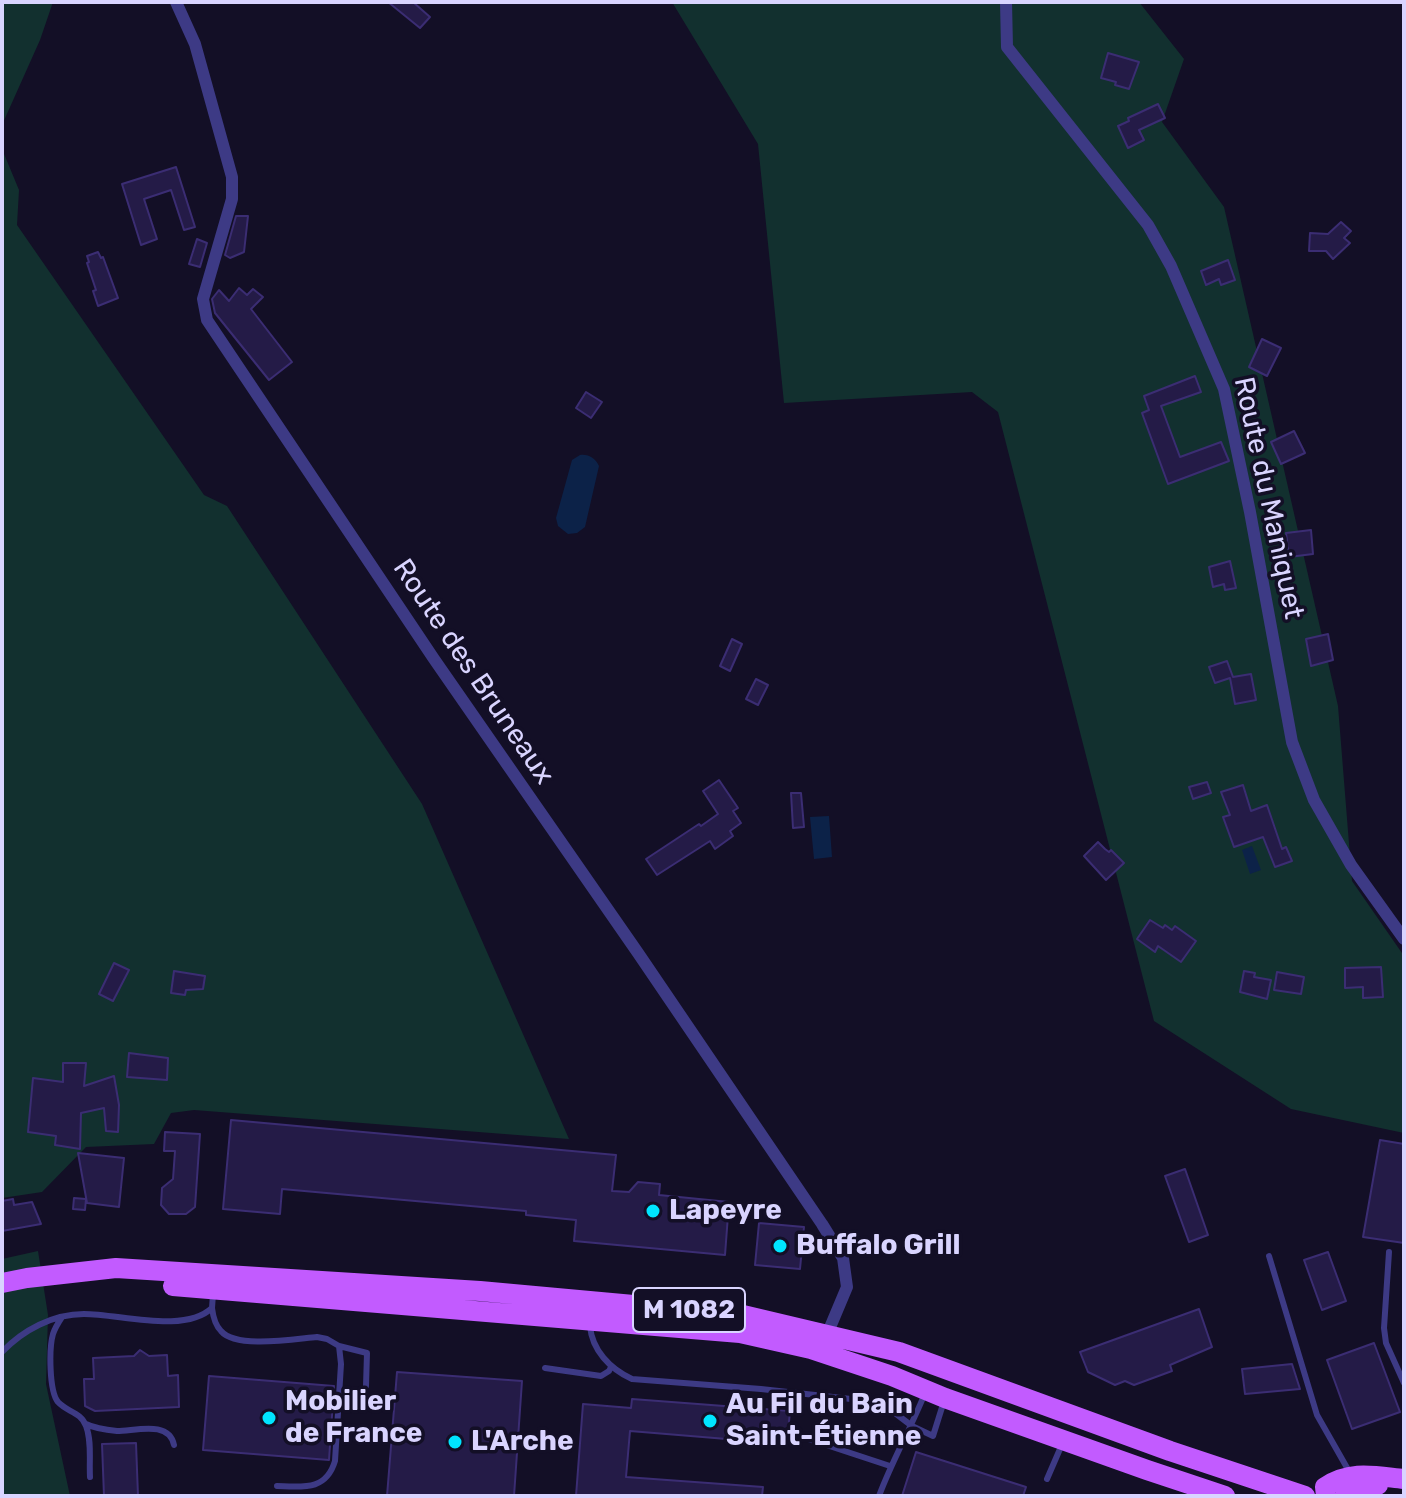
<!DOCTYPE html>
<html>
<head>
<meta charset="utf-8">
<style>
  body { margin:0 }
  #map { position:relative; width:1406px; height:1498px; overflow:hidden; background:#130f26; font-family:Rubik,sans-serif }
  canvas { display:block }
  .frame { position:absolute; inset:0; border:4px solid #d9d4ff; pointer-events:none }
</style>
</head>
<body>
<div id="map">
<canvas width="1406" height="1498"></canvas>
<div class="frame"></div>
</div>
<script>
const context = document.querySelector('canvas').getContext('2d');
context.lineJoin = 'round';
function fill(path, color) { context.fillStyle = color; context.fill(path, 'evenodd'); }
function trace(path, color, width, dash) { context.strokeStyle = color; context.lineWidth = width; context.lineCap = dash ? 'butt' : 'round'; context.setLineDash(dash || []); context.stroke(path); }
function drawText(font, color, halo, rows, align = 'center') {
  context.font = font + ' Rubik,sans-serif'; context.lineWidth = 7; context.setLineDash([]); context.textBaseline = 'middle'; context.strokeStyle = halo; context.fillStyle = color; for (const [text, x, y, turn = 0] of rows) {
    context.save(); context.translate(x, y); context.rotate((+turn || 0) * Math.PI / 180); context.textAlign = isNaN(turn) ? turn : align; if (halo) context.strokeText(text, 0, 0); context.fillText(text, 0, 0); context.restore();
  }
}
fill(new Path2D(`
  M2 2H53L40 40 2 125Z
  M672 2H1139L1184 59 1162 122 1224 207 1338 706 1352 881 1404 956V1133L1291 1109 1154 1021 998 412 972 392 784 403 758 144Z
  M2 149 19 190 17 225 204 495 227 506 422 804 569 1139 194 1110 171 1113 154 1144 86 1147 42 1192 2 1198Z
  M38 1251 48 1315 46 1384 70 1496H2V1259Z`), '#12302f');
fill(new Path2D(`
  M580 455C589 454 595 458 599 466L585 527 577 533 568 534 558 526 556 518 572 460Z
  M829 816 832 857 814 859 810 817Z
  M1252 846 1261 870 1250 874 1242 850Z`), '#0c2248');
const building = new Path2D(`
  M388 2H413L430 17 420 28Z
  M1108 53 1139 62 1129 89 1115 85 1116 82 1101 78Z
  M1158 104 1165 118 1139 130 1144 140 1128 148 1118 126 1129 121 1128 118Z
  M176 167 195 227 184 230 171 190 144 199 157 239 141 245 122 184Z
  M236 216H248L244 252 230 258 225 255Z
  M1341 222 1351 231 1344 238 1350 243 1333 259 1326 251H1309L1310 233 1328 234Z
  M197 239 207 243 200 267 189 264Z
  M98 252 101 258 103 257 118 298 98 306 93 291 96 290 87 263 89 262 87 256Z
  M1228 260 1235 280 1221 285 1219 279 1206 285 1201 271Z
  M239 288 247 295 253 289 263 297 251 309 292 362 269 380 215 313 212 299 219 290 229 301Z
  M1262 339 1281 348 1267 376 1249 367Z
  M1195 376 1201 392 1161 406 1180 457 1221 442 1229 461 1168 484 1142 413 1149 410 1144 396Z
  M586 392 602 402 591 418 576 408Z
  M1294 431 1305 453 1281 464 1271 442Z
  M1311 530 1313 554 1289 557 1286 533Z
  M1230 561 1236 588 1225 590 1224 584 1213 587 1209 567Z
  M1328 634 1333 660 1311 666 1306 639Z
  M732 639 742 644 730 671 720 666Z
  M1227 661 1233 677 1251 674 1256 700 1235 704 1230 678 1215 683 1209 667Z
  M756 679 768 685 758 705 746 699Z
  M719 780 738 808 733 811 741 823 730 831 733 836 715 849 710 841 657 875 646 859 699 824 701 826 718 814 703 791Z
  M1207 782 1211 793 1193 799 1189 787Z
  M1243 785 1251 811 1267 805 1282 849 1286 847 1292 861 1275 867 1263 837 1234 847 1223 817 1230 815 1221 792Z
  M791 793H801L804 827 793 828Z
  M1098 842 1105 849 1109 852 1111 850 1124 863 1106 880 1084 856Z
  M1150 920 1163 928 1165 925 1172 930 1175 926 1196 941 1181 962 1158 946 1155 952 1137 939Z
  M114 963 129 970 113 1001 99 994Z
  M1381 967 1383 997 1363 998V987L1345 988V968Z
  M174 971 205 976 203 989 186 990 185 995 171 993Z
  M1244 971 1255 973 1254 977 1271 980 1267 999 1240 992Z
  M1277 972 1304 977 1301 994 1274 990Z
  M129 1053 168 1058 167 1080 127 1077Z
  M63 1063H86L84 1086 114 1076 119 1105 118 1132 106 1131 104 1108 81 1113 80 1149 55 1145 56 1136 28 1132 33 1078 63 1082Z
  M231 1120 616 1155 612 1191 629 1192 638 1182 660 1184 659 1195 729 1202 725 1255 574 1241 576 1220 526 1215V1211L393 1199 282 1189 280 1214 223 1209Z
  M165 1132 200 1134 195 1207 186 1214H169L161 1205 162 1188 173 1179 175 1151H164Z
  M1380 1140 1404 1144V1243L1363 1237Z
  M78 1153 124 1158 119 1207 87 1203Z
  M1185 1169 1208 1235 1189 1242 1165 1176Z
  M74 1198 86 1199 85 1210 73 1209Z
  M13 1199 14 1205 32 1202 41 1224 2 1231V1201Z
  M759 1223 804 1227 800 1269 755 1265Z
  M1328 1252 1346 1301 1322 1310 1304 1260Z
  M1199 1309 1212 1347 1170 1365 1172 1371 1134 1385 1125 1381 1115 1385 1088 1372 1080 1352Z
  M1374 1343 1400 1412 1352 1429 1327 1360Z
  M140 1350 149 1356 167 1355 168 1376 178 1375 179 1407 95 1411 85 1406 84 1379H94L93 1358 134 1356Z
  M1292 1364 1300 1389 1245 1394 1242 1369Z
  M397 1372 522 1381 514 1496H387Z
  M209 1376 334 1386 329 1460 203 1450Z
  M632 1399 790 1411 787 1444 630 1431 626 1477 763 1487 762 1496H576L583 1404 631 1408Z
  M136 1443 138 1496H104L102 1444Z
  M916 1452 1026 1487 1023 1496H902Z`);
fill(building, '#241b47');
trace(building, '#3b2d73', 2);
trace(new Path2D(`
  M1389 1252 1384 1328 1386 1343 1404 1383
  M1269 1256 1317 1415 1350 1473
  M212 1308C213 1316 215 1325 221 1331 236 1349 294 1339 317 1337L327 1339 339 1346 367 1353 366 1386
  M62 1317C58 1323 55 1328 53 1334 49 1348 49 1391 58 1402 67 1412 81 1412 86 1426 92 1441 89 1461 90 1477
  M590 1326C592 1350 610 1369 632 1379L761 1389 869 1401 887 1407 912 1426 933 1436 944 1401
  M2 1352C23 1330 53 1314 84 1314 120 1314 184 1334 212 1308L213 1294
  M545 1368 601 1376 609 1371 611 1367
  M86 1424C96 1429 106 1430 117 1431 135 1431 169 1420 174 1445
  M796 1435 890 1466
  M1047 1479 1063 1442
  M277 1486C303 1487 326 1491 335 1461L341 1364 339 1346
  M879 1496C892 1461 911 1428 925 1393`), '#3d3a85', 6);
trace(new Path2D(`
  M176 2 195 44 232 177V199L203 299 207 320 434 659 638 953 822 1224 843 1258 847 1287 826 1337
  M1006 2 1007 47 1148 225 1171 266 1224 389 1250 512 1292 742 1314 800 1351 865 1404 939`), '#3d3a85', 12);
trace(new Path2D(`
  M2 1283 27 1278 116 1268 480 1291 743 1315 899 1352 1170 1451 1305 1496
  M173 1286 740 1333 811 1349 892 1376 945 1398 1147 1470 1225 1496
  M1326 1496 1325 1487C1351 1470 1374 1476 1404 1479
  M1345 1496C1356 1489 1365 1485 1378 1485`), '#c25bff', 20);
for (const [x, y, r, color] of [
  [653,1211,8,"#00e5ff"],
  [780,1246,8,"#00e5ff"],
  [269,1418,8,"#00e5ff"],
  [710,1421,8,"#00e5ff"],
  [455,1442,8,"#00e5ff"]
]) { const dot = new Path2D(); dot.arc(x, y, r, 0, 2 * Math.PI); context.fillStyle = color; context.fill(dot); trace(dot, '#130f26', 3); }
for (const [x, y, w] of [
  [689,1310,112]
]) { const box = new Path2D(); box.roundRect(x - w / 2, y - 22, w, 44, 6); context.fillStyle = '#130f26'; context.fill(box); trace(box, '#d9d4ff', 2); }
drawText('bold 26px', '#d9d4ff', null, [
  ["M 1082",689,1310]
]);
drawText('28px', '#d9d4ff', '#130f26', [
  ["Route du Maniquet",1268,498,78],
  ["Route des Bruneaux",473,672,56]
]);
drawText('bold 28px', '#d9d4ff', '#130f26', [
  ["Lapeyre",669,1211],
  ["Buffalo Grill",796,1246],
  ["Mobilier",285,1402],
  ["de France",285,1434],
  ["Au Fil du Bain",726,1405],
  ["Saint-Étienne",726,1437],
  ["L'Arche",471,1442]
], 'left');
</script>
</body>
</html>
